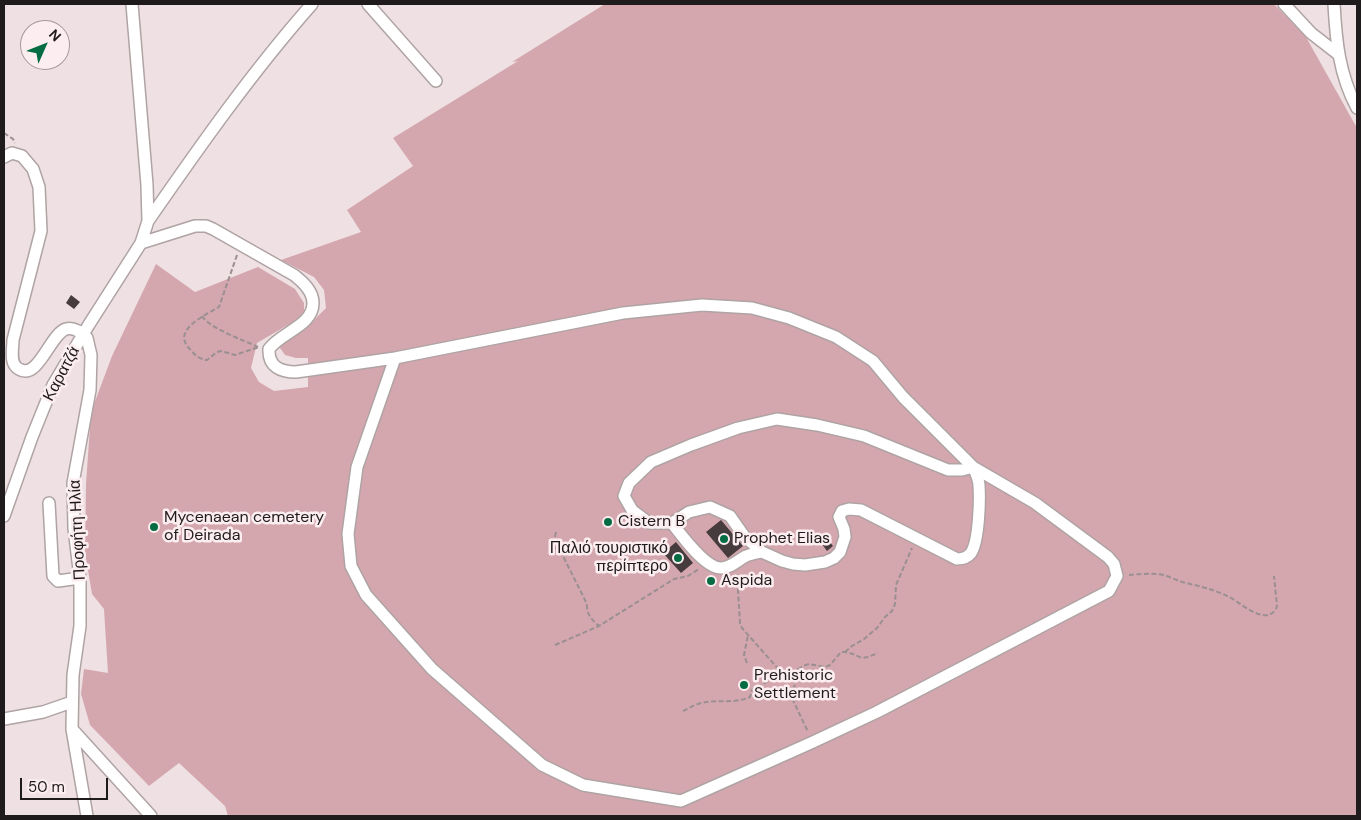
<!DOCTYPE html>
<html>
<head>
<meta charset="utf-8">
<style>
  body { margin:0 }
  #map { position:relative; width:1361px; height:820px; overflow:hidden; background:#efe1e3; font-family:"DM Sans",sans-serif }
  canvas { display:block }
  .frame { position:absolute; inset:0; border:5px solid #1f1a1b; pointer-events:none }
  .north { position:absolute; left:20px; top:20px; width:50px; height:50px; box-sizing:border-box; background:#fceef0; border:1px solid #a4999b; border-radius:50%; rotate:46deg; font-size:14px; font-weight:700; line-height:20px; text-align:center; color:#1f1a1b }
  .north::after { content:''; display:block; margin:auto; width:18px; height:22px; background:#036c42; clip-path:polygon(50% 0,100% 100%,50% 72%,0 100%) }
  .scale { position:absolute; left:20px; top:778px; width:88px; height:22px; box-sizing:border-box; border:2px solid #1f1a1b; border-top:0; padding-left:6px; font-size:15px; line-height:18px; white-space:nowrap; color:#1f1a1b; -webkit-text-stroke:4px #fceef0; paint-order:stroke }
</style>
</head>
<body>
<div id="map">
<canvas width="1361" height="820"></canvas>
<div class="frame"></div>
<div class="north">N</div>
<div class="scale">50 m</div>
</div>
<script>
const context = document.querySelector('canvas').getContext('2d');
context.lineJoin = 'round';
function fill(path, color) { context.fillStyle = color; context.fill(path, 'evenodd'); }
function trace(path, color, width, dash) { context.strokeStyle = color; context.lineWidth = width; context.lineCap = dash ? 'butt' : 'round'; context.setLineDash(dash || []); context.stroke(path); }
function drawText(font, color, halo, rows, align = 'center') {
  context.font = font + ' "DM Sans",sans-serif'; context.lineWidth = 5; context.setLineDash([]); context.textBaseline = 'middle'; context.strokeStyle = halo; context.fillStyle = color; for (const [text, x, y, turn = 0] of rows) {
    context.save(); context.translate(x, y); context.rotate((+turn || 0) * Math.PI / 180); context.textAlign = isNaN(turn) ? turn : align; if (halo) context.strokeText(text, 0, 0); context.fillText(text, 0, 0); context.restore();
  }
}
fill(new Path2D(`
  M605 4H1274L1306 37 1357 128V816H228L225 806 179 763 149 786 90 725 81 694 84 669 108 673 104 609 92 594 85 552 86 484 91 412 112 356 156 264 195 292 258 267 295 289 304 303V312L298 319 257 343 251 368 259 382 274 391 308 387V358H296L285 355 280 348 283 340 295 336 311 323 326 308 324 290 314 277 281 260 361 232 347 210 413 166 393 138 518 61 512 62Z`), '#d4a7ae');
fill(new Path2D(`
  M71 295 80 302 74 309 66 303Z
  M721 520 743 546 728 558 706 532Z
  M825 536 833 546 827 551 819 540Z
  M676 542 693 563 681 573 663 553Z`), '#463b3d');
const minor = new Path2D(`
  M368 4 436 81
  M1284 4 1311 33 1338 54
  M1334 4C1336 41 1339 74 1357 108
  M4 157 12 153 22 156 33 169 39 187 41 231 13 340C13 349 9 364 19 369 38 381 50 334 66 329 74 327 82 333 87 338L91 355 90 390 73 483 74 528 80 578V626L73 675 72 729 87 816
  M148 221C200 146 252 72 312 4
  M141 243 195 226H206L213 229 294 275C303 282 313 291 313 303 313 326 281 332 269 349 268 367 281 372 296 372L395 358 623 313 702 305 752 308 789 318 836 337 873 361 903 397 973 467 962 470H948L864 436 817 425 777 419 738 428 691 445 651 462 629 483 624 496 632 510 649 523H672L689 512 710 507 730 516 744 536 762 552 782 561 793 564 805 565 825 562 834 558 840 552 845 537 844 529 839 517 842 511 849 509 861 510 957 559C963 559 967 558 971 553 979 541 980 500 979 486 979 479 976 473 973 467
  M395 358 357 467 348 534 351 566 366 595 432 669 542 765 583 785 681 801 813 742 877 712 1109 591 1117 576 1114 564 1108 557 1035 503 973 467
  M49 503 53 576 58 581 80 578
  M4 516 32 437 53 385 88 326 141 243 148 221 147 185 132 4
  M672 523C682 536 705 568 721 568 731 568 738 560 746 556 751 554 757 553 762 552
  M4 719 43 712 72 702
  M72 729 151 816`);
trace(minor, '#afa3a4', 14);
trace(new Path2D(`
  M4 133 13 139 15 143
  M237 255 219 307C206 315 173 329 188 347 194 354 198 359 207 360L217 352 221 351 235 355 259 347
  M202 316C210 329 244 340 258 347
  M556 532 553 546 562 554 587 604C586 614 592 620 599 626
  M737 574 740 623 742 628 781 672 791 674 795 685 791 691 792 698 808 732
  M1129 575C1140 574 1152 573 1164 575 1170 577 1176 580 1182 582 1198 586 1214 589 1229 597 1239 602 1252 614 1263 615 1270 616 1275 613 1277 606L1274 576
  M555 645 599 626 674 579 688 576 699 569
  M845 652 852 646 864 639 877 628 885 617 892 611 895 604 896 585 912 548
  M747 663 744 655 748 635
  M683 711C688 709 693 705 698 704 715 698 732 705 750 697L752 690 772 679 786 677 803 666 809 664 825 667 830 665 841 652H845L853 654 862 658 868 657 878 653`), '#9a8f91', 2, [5, 2.5]);
trace(minor, '#fff', 11);
for (const [x, y, r, color] of [
  [608,522,5,"#036c42"],
  [154,527,5,"#036c42"],
  [724,539,5,"#036c42"],
  [678,558,5,"#036c42"],
  [711,581,5,"#036c42"],
  [744,685,5,"#036c42"]
]) { const dot = new Path2D(); dot.arc(x, y, r, 0, 2 * Math.PI); context.fillStyle = color; context.fill(dot); trace(dot, '#fceef0', 2); }
drawText('16px', '#1f1a1b', '#fceef0', [
  ["Καρατζά",62,374,-62],
  ["Προφήτη Ηλία",78,530,-93]
]);
drawText('16px', '#1f1a1b', '#fceef0', [
  ["Mycenaean cemetery",164,518],
  ["of Deirada",164,536],
  ["Cistern B",618,522],
  ["Prophet Elias",734,539],
  ["Παλιό τουριστικό",668,549,"right"],
  ["περίπτερο",668,567,"right"],
  ["Aspida",721,581],
  ["Prehistoric",754,676],
  ["Settlement",754,694]
], 'left');
</script>
</body>
</html>
